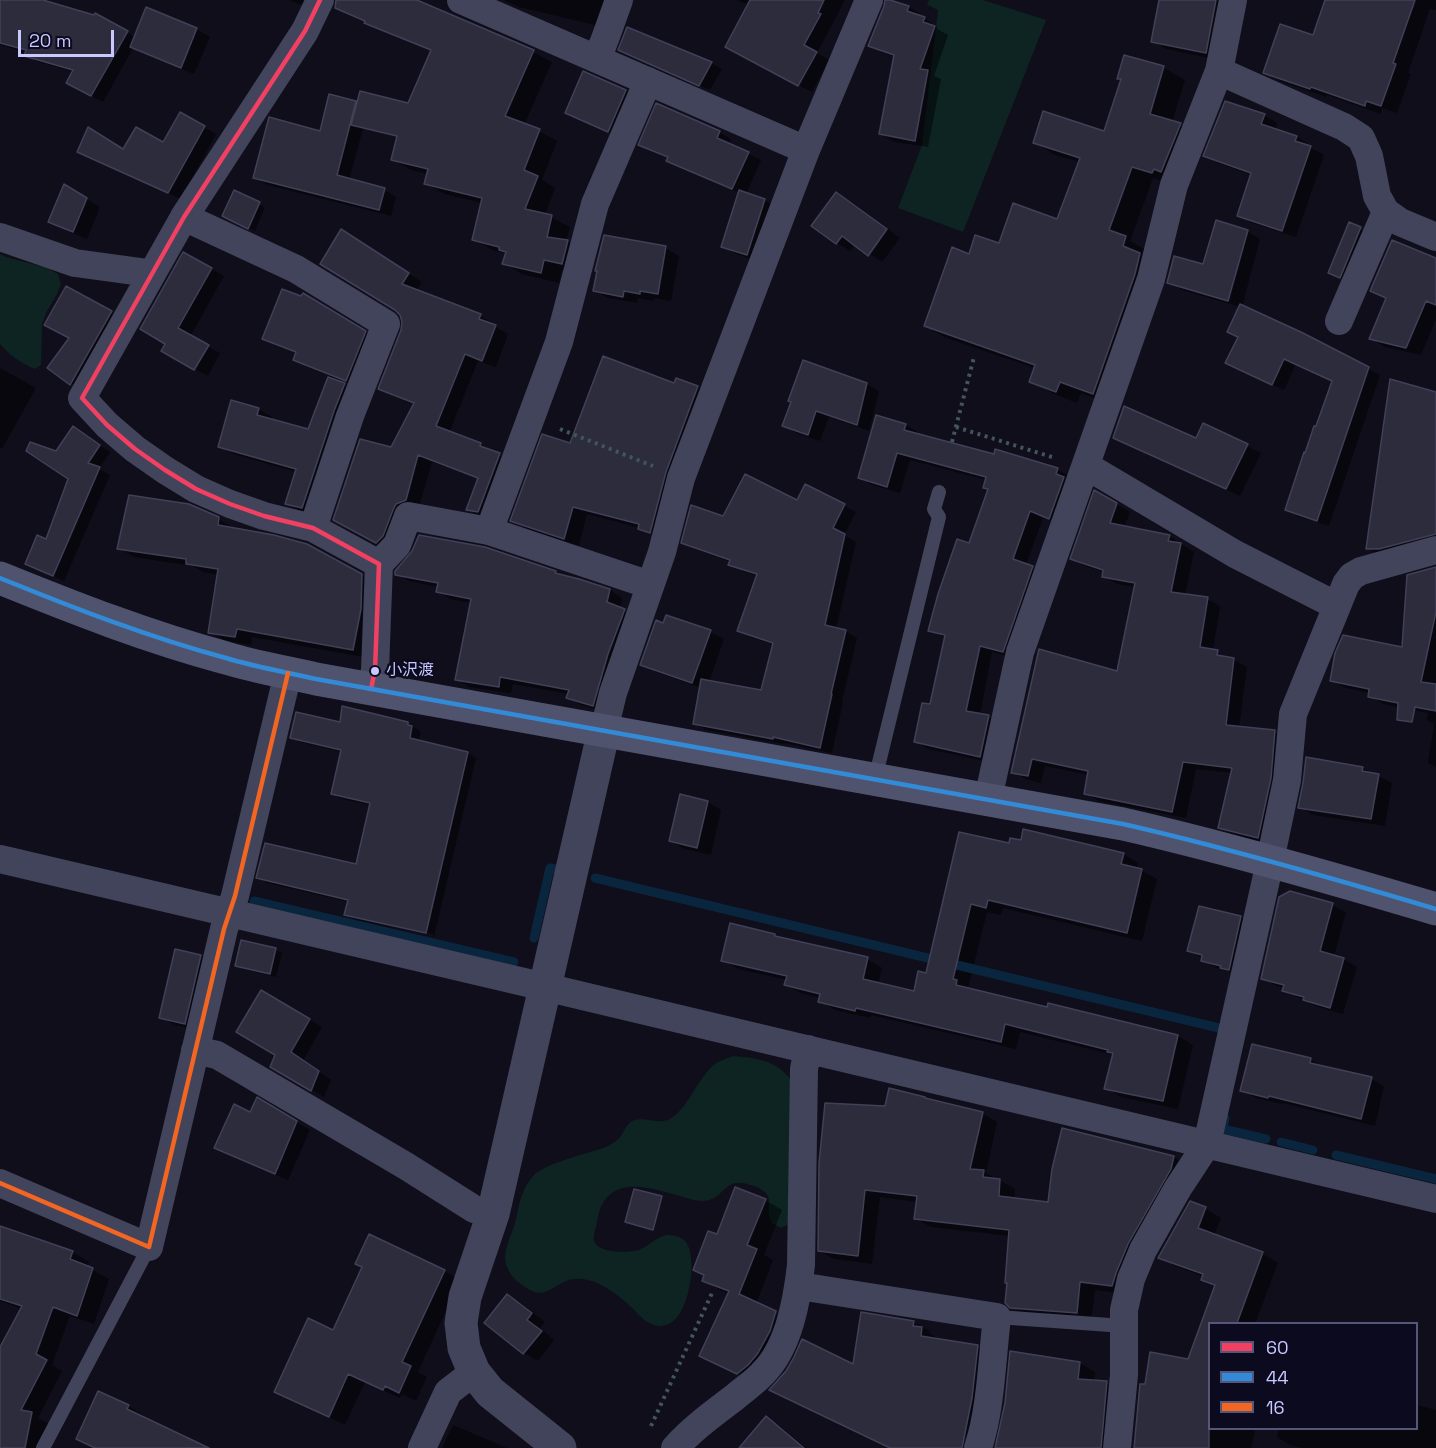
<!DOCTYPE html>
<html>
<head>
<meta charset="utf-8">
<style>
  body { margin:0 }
  #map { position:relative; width:1436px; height:1448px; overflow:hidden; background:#0f0e1a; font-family:"Space Grotesk",sans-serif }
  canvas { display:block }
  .legend { position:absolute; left:1208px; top:1322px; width:210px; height:108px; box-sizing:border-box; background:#0b0a1e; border:2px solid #565678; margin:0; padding:8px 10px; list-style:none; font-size:18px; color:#c7c9ff }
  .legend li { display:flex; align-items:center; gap:12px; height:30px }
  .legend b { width:30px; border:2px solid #565678 }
  .scale { position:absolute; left:18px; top:30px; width:96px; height:27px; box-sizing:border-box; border:3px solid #c7c9ff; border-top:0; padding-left:8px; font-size:18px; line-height:21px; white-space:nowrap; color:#c7c9ff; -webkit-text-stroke:4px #0b0a1e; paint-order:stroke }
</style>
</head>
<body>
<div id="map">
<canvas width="1436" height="1448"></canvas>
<ul class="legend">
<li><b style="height:8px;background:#f24062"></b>60</li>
<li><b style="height:8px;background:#338bd7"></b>44</li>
<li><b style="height:8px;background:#f26522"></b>16</li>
</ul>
<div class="scale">20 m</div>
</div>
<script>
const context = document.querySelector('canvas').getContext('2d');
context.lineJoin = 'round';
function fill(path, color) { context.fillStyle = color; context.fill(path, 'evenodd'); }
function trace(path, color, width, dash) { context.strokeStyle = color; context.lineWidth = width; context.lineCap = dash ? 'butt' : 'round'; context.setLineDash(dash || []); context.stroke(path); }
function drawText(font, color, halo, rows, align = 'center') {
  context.font = font + ' "Space Grotesk","Noto Sans JP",sans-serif'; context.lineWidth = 4.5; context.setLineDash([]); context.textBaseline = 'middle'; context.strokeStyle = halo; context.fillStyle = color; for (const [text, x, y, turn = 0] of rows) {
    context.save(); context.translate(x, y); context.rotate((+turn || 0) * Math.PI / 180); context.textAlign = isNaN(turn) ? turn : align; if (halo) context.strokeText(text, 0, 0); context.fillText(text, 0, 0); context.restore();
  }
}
fill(new Path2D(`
  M929 0H983L1046 20 963 232 898 208 922 145 938 10 927 5Z
  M0 254 6 257 47 268 58 274 61 284 57 294 46 313 42 324 41 365 35 369C22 364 9 355 0 344Z
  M733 1056C757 1058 776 1060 791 1080L789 1224 781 1228 772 1223C771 1220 769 1217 769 1214 768 1205 772 1196 762 1190 759 1187 754 1186 750 1185 723 1175 725 1201 702 1201 695 1201 687 1198 680 1196 654 1189 614 1174 600 1209 598 1215 597 1221 596 1227 595 1231 593 1236 594 1240 597 1254 629 1253 639 1250 649 1246 656 1237 667 1235 673 1235 679 1236 684 1240 700 1253 690 1329 659 1326 645 1324 640 1315 630 1306 621 1297 608 1288 597 1283 587 1279 575 1277 566 1281 550 1288 544 1300 525 1287 515 1281 506 1271 505 1259 505 1245 513 1232 516 1219 518 1211 519 1201 523 1193 525 1186 529 1180 535 1174 547 1163 589 1153 606 1147 612 1144 617 1141 621 1136 624 1131 627 1124 632 1121 645 1115 661 1127 673 1117 691 1103 698 1077 716 1063 721 1060 728 1058 733 1056Z`), '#0d2422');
fill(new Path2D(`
  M0 0H37L95 17 96 15 135 37 196 29 210 37 194 74 145 54 133 48 103 102 68 83 74 72 38 62 26 55 27 53 0 45Z
  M288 0H305L302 5Z
  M503 0H618L607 28 519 7Z
  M736 0H845L817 53 829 60 812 92 740 54 749 5Z
  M887 0 909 7 922 15 921 17 937 26V29L948 35 934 76 941 79 928 147 894 142 881 134 895 57 883 53 870 45Z
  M1161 0H1232L1219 60 1166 49 1153 41Z
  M1327 0H1436V10L1430 9 1408 73 1411 74 1397 113 1382 108 1381 114 1327 95 1326 97 1280 81 1265 72 1314 37Z
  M453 17 533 52 552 62 524 125 539 131 557 141 542 180 555 188 545 215 551 217 570 227 566 241 586 252 581 273 562 270 559 283 522 274 504 263 507 254 492 250 474 239 482 203 444 194 426 183 428 174 411 170 392 159Z
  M628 29 711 63 722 69 710 90 631 56 620 50Z
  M1125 57 1164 68 1185 80 1172 122 1180 125 1201 137 1173 184 1153 178 1130 241 1146 250 1114 405 1081 393 1077 403 1052 393 1031 381 1035 368 946 338 925 326 970 256 1000 245 1058 221 1080 162 1055 155 1034 142 1105 133 1122 80Z
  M584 73 626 91 639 99 622 138 580 120 567 113Z
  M355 103 368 110 349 180 384 190 396 197 391 216 267 185 255 177 321 133Z
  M180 114 216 134 181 199 91 158 79 152 124 150 164 144Z
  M1264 115 1277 123 1275 130 1297 137 1310 145 1309 147 1324 155 1296 237 1252 223 1239 215 1252 175 1218 163 1205 156Z
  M719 132 731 139 729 145 761 160 746 194 765 200 778 208 761 262 736 254 723 246 740 193 680 167 668 160 669 158 640 144Z
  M64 186 100 207 87 239 63 229 50 221Z
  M837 194 850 201 900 238 882 262 855 244 850 251 837 243 813 225Z
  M259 204 265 207 255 231 230 219Z
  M1350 224 1374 236 1343 280 1330 272Z
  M1247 231 1260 239 1242 307 1380 375 1329 526 1298 516 1286 509 1317 428 1333 382 1296 364 1284 390 1238 369 1240 307 1182 290 1169 282 1204 266Z
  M354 239 422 282 416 291 480 316 493 323 492 325 508 334 496 367 478 361 449 433 480 445 513 462 481 517 468 509 479 479 432 462 419 507 390 550 335 519 392 449 415 405 393 396 380 389 403 330 404 322 401 314Z
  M665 248 679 256 671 301 654 298 653 301 638 298 637 303 608 298 595 291Z
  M184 254 224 276 190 337 220 353 208 376 175 358Z
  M1436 256V319L1421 355 1385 347 1371 339 1387 299 1372 290 1435 259Z
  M67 288 123 319 83 391 49 368 71 338Z
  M317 302 378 340 360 388 341 380 340 382 358 392 316 515 300 511 286 503 297 472 233 454 220 446 258 409 272 417 271 420 309 431 330 376 308 367 295 360 297 353 277 346 264 338Z
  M0 368 36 388 2 449 0 448Z
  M677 379 698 387 712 396 655 536 640 528 587 514 579 546 527 529 512 520 571 445 675 385Z
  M867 384 879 391 869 431 829 417 820 441 796 433 784 426Z
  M1436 394V544L1381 556 1367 548Z
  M905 425 918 432 917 435 995 456 1057 469 1070 477 1062 525 1043 518 1026 565 1045 574 1016 658 992 652 980 715 989 717 1001 724 993 763 928 749 916 741 931 706 946 638 930 630 970 545 990 489 987 480 910 460 900 493 872 485 859 478Z
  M1204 425 1261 453 1240 496 1128 445 1115 437 1197 440Z
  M84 435 110 452 99 469 110 475 64 581 27 564 47 541 70 479 57 453Z
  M806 486 856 512 844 535 856 542 836 629 845 631 857 638 842 701 843 702 832 753 784 743V744L706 730 695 723 701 688 656 672 642 664 710 632 724 639 709 682 763 692 774 645 750 637 739 630 758 576 742 571 730 564 731 562 695 549 683 543 724 518 798 502Z
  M1095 492 1130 512 1124 528 1169 536 1194 552 1185 595 1207 599 1220 606 1213 651 1229 659H1233L1247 667 1239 728 1274 732 1288 739 1271 845 1233 835 1219 827 1233 773 1196 769 1186 818 1099 801 1086 793 1089 775 1045 766 1041 783 1026 779 1012 772 1118 673 1135 587 1117 584 1103 576 1104 572 1085 566 1072 558Z
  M218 519 234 528V530L361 575 377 584 369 658 252 637 251 645 226 641 210 632 219 575 203 572 192 566 134 557 119 548Z
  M1436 569V767L1428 763 1434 724 1427 720 1428 713 1383 704 1370 696V693L1345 688 1331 680 1403 649Z
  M555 572 562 576 610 590 622 598 620 609 637 617 606 712 581 705 568 698 569 694 513 684 511 693 469 687 456 679 472 603 450 599 438 591 439 587 409 581 397 574Z
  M408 723 421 732 418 742 468 753 476 758 434 937 354 919V918L433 937V934L353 915V918L346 914 349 902 267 883 258 878 357 865 371 805 341 799 333 794 342 752 300 742 291 737 341 724Z
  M1363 768 1392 783 1385 826 1313 815 1300 807Z
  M708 802 721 810 711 855 684 849 671 841Z
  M960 833 1010 845 1123 854 1138 863 1137 869 1142 871 1157 879 1142 941 1003 908 1001 915 987 912 968 988 1048 1009 1178 1036 1193 1045 1178 1109 1121 1097 1106 1088 1114 1055 1020 1032 1016 1049 871 1015 870 1018 835 1010 820 1001V998L801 993 786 985 787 980 738 969 723 960 775 935 781 939 867 959 882 968 878 984 915 993 927 975Z
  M1332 905 1346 912 1334 956 1343 959 1357 967 1343 1014 1318 1007 1284 990 1285 988 1276 986 1263 978Z
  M1241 917 1254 925 1236 975 1229 971 1216 968 1189 950Z
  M276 950 282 953 276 977 243 969 236 965Z
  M200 956 213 964 198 1030 175 1025 161 1017Z
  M262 992 322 1027 303 1061 331 1080 324 1097 272 1066 277 1054Z
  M1310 1059 1323 1067 1371 1079 1384 1086 1375 1126 1283 1103 1282 1104 1256 1098 1242 1090Z
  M257 1099 310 1130 288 1180 230 1155 216 1148 251 1114Z
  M982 1113 997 1122 986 1173 1015 1189 1014 1200 1049 1204 1173 1157 1188 1166 1127 1294 1095 1290 1091 1321 1026 1315 1011 1306 1010 1236 931 1227 916 1219 918 1202 880 1197 872 1264 834 1259 819 1251 821 1163Z
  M765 1200 782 1210 764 1255 773 1260 756 1304 792 1322 755 1383 701 1356 730 1294 720 1290 704 1281 718 1236Z
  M1190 1203 1206 1209 1221 1218 1214 1236 1263 1254 1278 1263 1255 1324H1210V1428H1251L1255 1430 1251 1448H1134L1146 1385 1189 1360 1216 1287 1203 1279 1204 1277 1175 1266 1160 1257Z
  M0 1227 72 1252 89 1262 87 1267 109 1279 94 1324 70 1316 52 1365 62 1371 38 1418 48 1423 43 1448H0V1351L22 1309 0 1301Z
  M444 1271 460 1280 418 1372 427 1377 416 1401 402 1394 400 1398 365 1382 345 1425 292 1400 276 1391 334 1332Z
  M508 1296 521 1303 545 1322 540 1328 554 1340 538 1361 524 1353 486 1322Z
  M914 1322 930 1331 929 1333 937 1338V1341L977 1347 993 1356 979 1410 959 1448H890L787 1398 854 1366Z
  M1080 1363 1095 1372 1094 1382 1106 1383 1122 1392 1117 1448H997Z
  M1416 1405 1436 1410V1448H1303L1290 1445 1277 1437 1279 1428H1416Z
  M128 1406 148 1418 147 1420 201 1448H95L78 1438Z
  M767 1418 780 1426 806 1448H741Z
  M453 1425 507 1448H442Z`), '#0007');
trace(new Path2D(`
  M595 878 1223 1029
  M254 901 514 962
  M534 938 550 868 555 869
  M1225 1118 1223 1129 1266 1139
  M1281 1142 1313 1150
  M1336 1155 1436 1179`), '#0a263f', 9);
const building = new Path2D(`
  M0 0H43L94 15 95 13 128 31 91 96 66 83 73 70 24 56 26 50 0 43Z
  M336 0H417L534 50 505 116 540 129 524 170 538 176 525 209 552 215 547 237 568 240 562 264 544 260 541 273 502 264 506 252 499 250V247L472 240 482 198 424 184 428 169 391 160 397 136 351 125 360 91 408 103 431 50 364 23 365 21 335 8Z
  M750 0H824L818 13 821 14 804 45 817 52 798 86 725 47Z
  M885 0H890L909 6 907 11 925 17 923 22 935 26 920 69 928 70 915 141 879 134 894 55 868 46 884 6Z
  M1159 0H1216L1206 53 1151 42Z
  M1325 0H1415L1393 63 1396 64 1381 106 1366 101 1365 106 1311 87 1310 89 1263 73 1280 24 1313 35Z
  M146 7 197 28 181 68 130 47Z
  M627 27 712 62 699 86 618 50Z
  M1124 55 1164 66 1150 114 1181 123 1161 172 1154 169 1152 173 1132 167 1109 230 1126 236 1123 246 1140 253 1135 274 1093 394 1060 382 1056 392 1029 382 1035 365 924 326 952 247 969 254 975 235 999 243 1013 203 1057 219 1080 158 1033 143 1043 111 1104 131 1121 79H1117Z
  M583 71 626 90 608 132 565 113Z
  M329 94 356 101 337 175 385 188 379 210 253 178 269 117 320 131Z
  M1225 101 1265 114 1261 124 1297 136 1295 141 1311 146 1282 231 1237 216 1251 173 1203 156Z
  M656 103 720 131 717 138 749 152 732 189 666 161 668 157 638 145Z
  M180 112 205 126 168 193 77 152 88 127 123 149 136 127 163 142Z
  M64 184 87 198 73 232 48 222Z
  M234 190 260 202 248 229 222 216Z
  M739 190 765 199 747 255 721 247Z
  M836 192 887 229 868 256 842 236 836 244 811 226Z
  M1216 220 1248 230 1228 301 1167 283 1174 256 1203 264Z
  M1349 222 1361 227 1340 278 1328 273Z
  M341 229 409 273 402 284 481 314 479 319 496 325 482 361 465 354 436 426 481 443 480 446 500 453 478 512 466 510 478 478 418 455 406 500 396 504 393 510 383 536 376 543 333 520 360 439 391 447 414 403 378 389 401 330 402 322 400 315 395 310 320 264Z
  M604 235 666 246 658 294 640 291V294L624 291 623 297 593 291 597 271H595Z
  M1392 240 1436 258V305L1426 301 1406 348 1369 339 1386 298 1370 291Z
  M183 252 212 268 178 328 209 345 194 370 161 351 165 344 140 329Z
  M66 286 112 311 70 385 47 368 69 338 44 325Z
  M282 289 301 296 303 293 366 331 346 381 293 360 296 352 262 339Z
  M1240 304 1303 333 1369 367 1317 521 1285 510 1304 452 1305 453 1314 426H1316L1332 381 1284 359 1272 385 1225 363 1238 337 1227 332Z
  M603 356 674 383 676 378 698 386 666 472 650 533 638 529 639 524 573 507 564 539 510 521 542 434 570 443Z
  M803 360 867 383 857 425 816 411 808 435 782 426 791 402 788 401Z
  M328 377 345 383 334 411 302 508 285 504 296 469 218 447 231 400 259 408 257 415 308 429Z
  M1390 379 1436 392V534L1379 549H1366Z
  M1124 406 1196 438 1203 423 1248 444 1226 489 1113 438Z
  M876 415 906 424 904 430 994 454 995 449 1058 468 1056 474 1064 477 1049 519 1030 511 1013 559 1033 566 1003 652 980 646 966 711 989 715 980 757 914 742 922 703 930 704 945 635 928 631 938 594 957 539 969 543 988 489 983 488 986 477 897 453 887 487 858 478Z
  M73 426 100 445 88 463 100 467 53 576 25 564 37 535 46 539 68 479 26 451 30 442 56 451Z
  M745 474 797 500 805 484 845 504 833 528 845 534 825 625 846 630 831 694H832L820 748 773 737V739L693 724 701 679 761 690 773 643 737 631 757 574 728 565 730 560 681 543 691 505 723 516Z
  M1094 490 1117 503 1110 523 1170 535 1168 541 1181 543 1171 592 1208 597 1200 647 1218 650 1217 655 1234 658 1226 725 1275 730 1271 778 1258 838 1218 828 1232 768 1183 762 1172 812 1084 794 1088 771 1032 759 1028 776 1011 773 1039 649 1117 671 1135 583 1102 577 1103 570 1070 559Z
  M129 495 189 504 219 517 218 525 274 535 307 544 362 574 361 609 353 650 237 629 235 637 208 633 218 569 186 564V559L117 549Z
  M419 535 485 547 556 571 555 573 579 579 610 589 607 602 625 609 608 654 593 706 566 698 569 690 500 677 499 687 455 680 471 599 436 592 438 583 395 575V571L412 551Z
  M1436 567V612L1421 682 1436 684V711L1415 707 1412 722 1397 720 1398 703 1368 697 1369 689 1330 681 1335 653 1343 635 1402 647 1407 575Z
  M666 615 711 630 692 683 640 665 656 620 663 623Z
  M342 706 408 722V725L412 726 410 738 468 752 426 933 344 915 348 900 256 878 265 843 356 864 370 803 331 794 341 750 290 738 296 712 340 722Z
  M1306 757 1363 767 1362 771 1379 774 1371 819 1298 808 1303 783Z
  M680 794 708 801 697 848 669 841Z
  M1023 829 1124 853 1121 864 1142 869 1127 933 988 900 986 908 971 904 953 979 957 980 956 985 1047 1007 1048 1003 1178 1035 1163 1101 1104 1089 1113 1053 1107 1052 1108 1050 1005 1024 1001 1042 856 1008 855 1011 818 1002 820 994 784 985 787 976 721 961 730 923 775 934V936L868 957 863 979 914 991 918 971 926 973 959 832 1009 843 1010 838 1021 840Z
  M1290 891 1333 903 1320 951 1344 958 1330 1008 1303 1000 1304 997 1282 991 1284 985 1261 979 1279 897Z
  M1199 906 1241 916 1229 970 1220 968 1221 966 1201 961 1202 955 1187 951Z
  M241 940 276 948 270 974 235 966Z
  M175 949 201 955 185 1024 159 1018Z
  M261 990 310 1019 291 1052 319 1071 311 1091 270 1067 275 1055 236 1032Z
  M1252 1044 1311 1058 1310 1063 1372 1077 1361 1119 1269 1096 1268 1098 1240 1091Z
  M889 1088 925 1097V1098L983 1112 970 1169 984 1170 983 1177 1000 1179 999 1196 1048 1202 1052 1169 1062 1128 1174 1156 1171 1169 1128 1244 1116 1273 1112 1286 1080 1282 1077 1313 1010 1308 1005 1303 1007 1283H1005L1009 1230 914 1219 917 1196 865 1190 858 1256 818 1251 819 1163 825 1103 885 1106Z
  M257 1097 297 1121 275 1174 214 1148 234 1104 250 1112Z
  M735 1187 766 1199 747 1245 757 1249 739 1294 776 1311 770 1331 758 1353 748 1365 737 1374 699 1356 729 1291 702 1281 704 1275 693 1270 708 1231 717 1234Z
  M634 1189 662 1196 653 1230 625 1222Z
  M1190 1201 1206 1207 1198 1228 1263 1252 1237 1323H1209V1448H1134L1140 1384H1145L1150 1352 1188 1359 1215 1285 1201 1280 1203 1274 1158 1258Z
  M0 1226 73 1251 70 1259 93 1268 77 1316 53 1307 36 1354 47 1360 21 1410 32 1412 25 1448H0V1347L22 1306 0 1299Z
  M369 1234 445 1270 402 1362 411 1366 399 1393 385 1386 383 1390 348 1374 329 1417 274 1392 308 1318 333 1330 362 1267 355 1264Z
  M507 1294 532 1313 527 1320 542 1331 523 1354 484 1323Z
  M861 1312 914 1321 913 1326 922 1327 921 1336 978 1345 972 1398 962 1448H890L769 1390 786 1371 794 1357 802 1339 853 1364Z
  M1010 1351 1080 1362 1078 1379 1107 1381 1101 1448H995L1005 1403Z
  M98 1391 129 1405 127 1409 209 1448H95L76 1439Z
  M766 1416 804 1448H739Z`);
fill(building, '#2c2c3d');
trace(building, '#414058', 1.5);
trace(new Path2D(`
  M956 427 1055 458
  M560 429 653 466
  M952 442 974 357
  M651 1426 712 1293`), '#42555f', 4, [3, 4.5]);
trace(new Path2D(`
  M875 779 939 517 934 509 939 492
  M997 1317 1124 1326
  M43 1448 149 1247`), '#42445b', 14);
trace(new Path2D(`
  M320 0 305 31 184 217 82 398 107 425 135 449 165 470 196 489 230 504 264 516 313 528 379 564 375 670 371 689
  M461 0 806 150
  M597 59 605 39 619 0
  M1219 71 1344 127 1361 138 1369 156 1377 196 1386 212 1400 222 1436 237
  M184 217 296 269 386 324 350 416 313 528
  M0 237 75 263 141 272 150 277
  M1339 321 1386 212
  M1085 467 1095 471 1235 554 1337 606
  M489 531 559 342 595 204 648 81
  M379 564 397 545 408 516 489 531 650 585
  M604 730 613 693 662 552 681 478 806 150 869 0
  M988 799 1020 652 1151 279 1174 185 1219 71 1233 0
  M0 859 545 987 1436 1199
  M195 1050 217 1055 406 1166 474 1209 493 1214
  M0 1183 149 1247 224 929 235 896 288 673
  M799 1286 997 1317C992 1358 991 1409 978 1448
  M422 1448 448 1392 474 1372
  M675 1448C693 1428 714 1413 735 1397 744 1389 755 1382 763 1373 789 1347 797 1300 801 1265L804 1069 808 1049
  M1117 1448 1124 1375V1310L1131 1279 1143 1250 1178 1188 1207 1144 1266 880 1287 780 1293 714 1346 584 1352 576 1361 571 1436 550`), '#42445b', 28);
trace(new Path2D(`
  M560 1448 490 1392 474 1372 464 1348 461 1323 465 1297 493 1214 604 730`), '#42445b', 33);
trace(new Path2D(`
  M0 578C74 608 148 637 226 658 255 667 286 672 316 679L1123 824C1228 848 1332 878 1436 909`), '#50536e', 33);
trace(new Path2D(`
  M320 0 305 31 184 217 82 398 107 425 135 449 165 470 196 489 230 504 264 516 313 528 379 564 375 670 371 689`), '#f24062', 4.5);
trace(new Path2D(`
  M0 578C74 608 148 637 226 658 255 667 286 672 316 679L1123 824C1228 848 1332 878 1436 909`), '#338bd7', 4.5);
trace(new Path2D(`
  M0 1183 149 1247 224 929 235 896 288 673`), '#f26522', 4.5);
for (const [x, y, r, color] of [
  [375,671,5,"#c7c9ff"]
]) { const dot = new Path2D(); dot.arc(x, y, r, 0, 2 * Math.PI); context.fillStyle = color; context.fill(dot); trace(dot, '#0b0a1e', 2); }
drawText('16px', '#c7c9ff', '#0b0a1e', [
  ["小沢渡",386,671]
], 'left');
</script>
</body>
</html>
